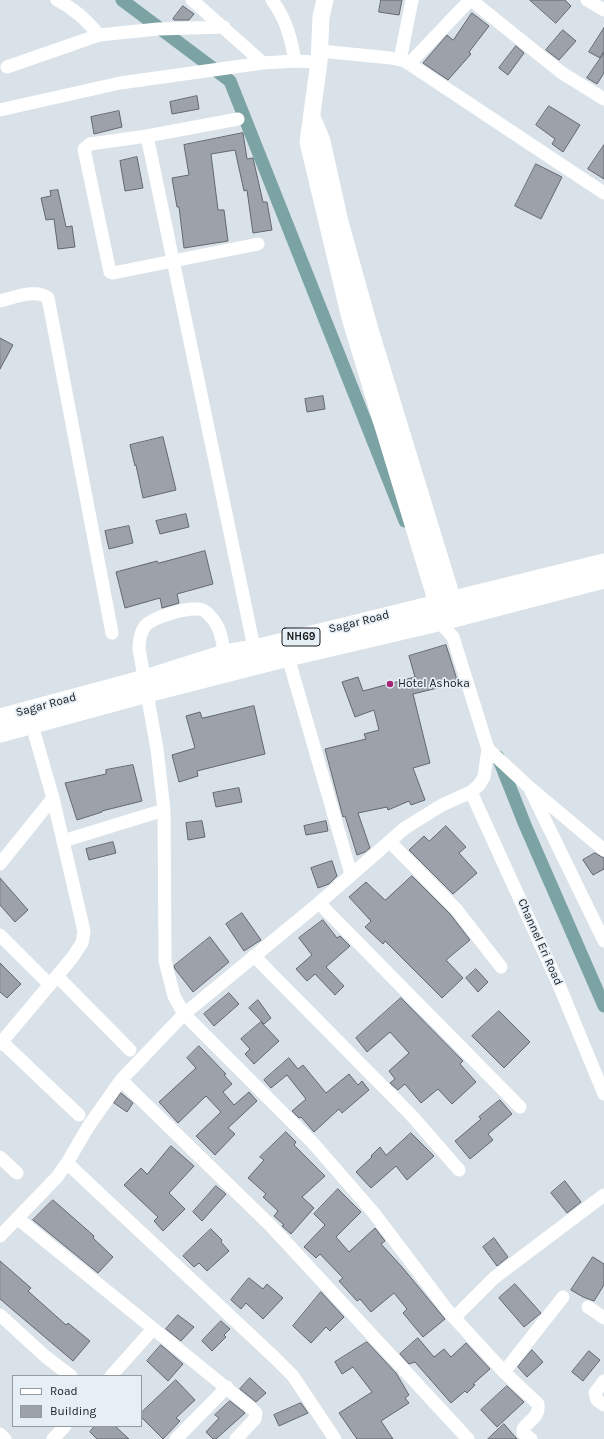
<!DOCTYPE html>
<html>
<head>
<meta charset="utf-8">
<style>
  body { margin:0 }
  #map { position:relative; width:604px; height:1439px; overflow:hidden; background:#d9e2e9; font-family:Karla,sans-serif }
  canvas { display:block }
  .legend { position:absolute; left:12px; top:1375px; width:130px; height:52px; box-sizing:border-box; background:#e6eff6; border:1px solid #949ba0; margin:0; padding:5px 7px; list-style:none; font-size:12px; color:#191c1e }
  .legend li { display:flex; align-items:center; gap:8px; height:20px }
  .legend b { width:20px; border:1px solid #949ba0 }
</style>
</head>
<body>
<div id="map">
<canvas width="604" height="1439"></canvas>
<ul class="legend">
<li><b style="height:5px;background:#fff"></b>Road</li>
<li><b style="height:11px;background:#9da1aa"></b>Building</li>
</ul>
</div>
<script>
const context = document.querySelector('canvas').getContext('2d');
context.lineJoin = 'round';
function trace(path, color, width, dash) { context.strokeStyle = color; context.lineWidth = width; context.lineCap = dash ? 'butt' : 'round'; context.setLineDash(dash || []); context.stroke(path); }
function fill(path, color) { context.fillStyle = color; context.fill(path, 'evenodd'); }
function drawText(font, color, halo, rows, align = 'center') {
  context.font = font + ' Karla,sans-serif'; context.lineWidth = 3.5; context.setLineDash([]); context.textBaseline = 'middle'; context.strokeStyle = halo; context.fillStyle = color; for (const [text, x, y, turn = 0] of rows) {
    context.save(); context.translate(x, y); context.rotate((+turn || 0) * Math.PI / 180); context.textAlign = isNaN(turn) ? turn : align; if (halo) context.strokeText(text, 0, 0); context.fillText(text, 0, 0); context.restore();
  }
}
trace(new Path2D(`
  M122 0 230 81 405 521
  M498 757 525 825 604 1006`), '#7ca3a4', 13);
const building = new Path2D(`
  M381 0H402L399 15 379 12Z
  M530 0H565L571 6 556 23Z
  M183 6 194 14 189 20H174L173 19Z
  M472 13 489 26 469 52 471 54 448 80 423 63 447 35 453 40Z
  M604 28V51L600 58 589 52Z
  M563 30 576 41 559 60 546 50Z
  M516 46 524 53 508 75 499 68Z
  M604 53V73L597 84 587 78Z
  M197 96 199 109 172 114 170 102Z
  M549 106 580 125 563 152 552 144 555 139 536 125Z
  M119 111 122 127 94 134 91 117Z
  M243 133 247 159 253 158 263 202H267L272 230 253 233 247 190 244 191 235 150 211 154 218 210H224L228 241 184 248 179 207H177L172 178 189 175 184 145Z
  M604 145V179L588 169Z
  M137 157 143 188 125 191 120 161Z
  M536 164 562 177 541 219 515 206Z
  M58 190 66 227 72 226 75 247 58 249 54 219 46 220 41 198 51 196 50 191Z
  M0 338 13 345 0 369Z
  M323 396 325 409 307 412 305 399Z
  M163 437 176 490 143 498 136 465 135 466 130 445Z
  M186 514 189 527 160 534 156 521Z
  M129 526 133 543 109 549 105 531Z
  M205 551 213 584 177 594 179 603 162 608 160 598 125 608 116 572 157 561 158 563Z
  M446 645 458 683 413 694 430 763 413 768 425 800 411 805 409 801 388 810 387 807 358 813 370 848 365 852 357 855 345 816 343 817 325 749 366 739 364 734 379 730 374 710 355 717 342 682 358 677 363 691 415 677 409 656Z
  M254 706 265 754 197 771 198 776 179 782 172 755 195 748 186 716 200 712 202 718Z
  M133 765 142 801 102 811V812L77 820 65 783 106 774V770Z
  M239 788 242 802 216 807 213 793Z
  M202 821 205 837 188 840 186 823Z
  M326 821 328 831 306 835 304 826Z
  M446 826 466 847 459 853 477 873 453 894 409 850 424 836 429 841Z
  M113 842 116 853 89 860 86 849Z
  M595 853 604 858V869L593 875 583 860Z
  M332 861 337 876 329 884 318 888 311 868Z
  M412 876 450 914 470 940 446 960 463 978 442 998 385 941 383 944 365 927 371 921 349 897 366 882 385 900Z
  M0 878 28 910 15 922 0 905Z
  M242 913 261 940 244 951 226 924Z
  M323 920 337 938 340 936 350 946 326 967 344 986 335 995 315 974 307 981 296 969 312 955 299 938Z
  M210 937 229 962 193 992 175 969 174 966Z
  M0 963 21 984 7 998 0 992Z
  M476 969 488 982 478 992 466 978Z
  M229 993 239 1004 214 1026 204 1014Z
  M401 998 463 1061 460 1064 476 1082 452 1104 438 1089 421 1103 405 1084 398 1090 390 1083 395 1079 389 1071 409 1053 390 1032 367 1052 356 1038Z
  M258 1000 271 1018 264 1024 249 1008Z
  M499 1011 530 1042 504 1068 472 1036Z
  M261 1022 279 1041 254 1064 245 1054 250 1049 241 1039Z
  M199 1046 226 1074 224 1075 232 1084 223 1092 234 1105 249 1092 257 1101 228 1128 235 1134 215 1155 196 1136 221 1112 206 1096 178 1123 159 1102 196 1068 187 1058Z
  M289 1058 298 1069 303 1065 326 1093 349 1074 358 1085 362 1081 369 1090 342 1113 339 1109 314 1132 301 1117 299 1118 292 1111 306 1099 287 1075 271 1088 264 1080Z
  M121 1093 133 1103 127 1112 114 1103Z
  M500 1100 512 1114 488 1134 493 1140 470 1159 455 1141 481 1119 479 1117Z
  M286 1132 296 1142 294 1145 325 1176 302 1197 314 1208 291 1234 282 1226 284 1225 274 1216 278 1211 263 1197 266 1194 248 1178 264 1160 260 1157Z
  M411 1133 434 1156 407 1180 396 1166 371 1188 356 1172 372 1157 371 1156 380 1147 386 1155Z
  M171 1146 194 1166 169 1193 185 1209 163 1231 154 1221 158 1217 124 1185 141 1168 147 1174Z
  M565 1181 581 1202 567 1213 551 1193Z
  M216 1186 226 1194 202 1221 193 1212Z
  M338 1189 361 1212 336 1237 349 1252 375 1228 385 1241 381 1244 402 1267 445 1319 423 1337 403 1313 407 1309 394 1293 371 1312 360 1299 357 1301 339 1281 343 1278 320 1254 316 1258 304 1247 325 1225 314 1214Z
  M53 1200 94 1236 93 1238 113 1257 98 1273 33 1220Z
  M211 1229 222 1240 221 1242 229 1251 207 1271 199 1263 194 1267 183 1256Z
  M494 1238 508 1257 497 1266 483 1247Z
  M593 1257 604 1264V1285L594 1301 583 1297 571 1290Z
  M0 1261 31 1288 28 1291 66 1325 68 1323 90 1341 73 1361 0 1299Z
  M249 1278 263 1289 267 1284 283 1298 263 1319 246 1303 241 1309 231 1300Z
  M515 1284 541 1313 524 1327 499 1298Z
  M321 1292 344 1317 330 1331 326 1327 311 1343 293 1326Z
  M178 1315 194 1327 181 1341 166 1329Z
  M221 1321 230 1329 224 1335 226 1337 212 1351 202 1341Z
  M418 1338 434 1357 444 1349 451 1357 466 1343 490 1369 473 1384 475 1385 467 1393 465 1391 451 1403 415 1362 409 1364 400 1354Z
  M367 1342 396 1373 409 1395 405 1398 409 1403 381 1421 393 1439H357L339 1413 372 1392 353 1367 342 1374 335 1362Z
  M161 1345 183 1364 168 1381 147 1361Z
  M532 1350 543 1362 527 1377 518 1367Z
  M589 1351 600 1360 583 1381 572 1372Z
  M250 1378 266 1393 256 1402 240 1389Z
  M176 1380 195 1400 176 1418 180 1421 163 1439 141 1417V1413Z
  M507 1386 524 1402 497 1427 481 1410Z
  M230 1401 245 1413 216 1439H213L206 1432 219 1418 215 1415Z
  M301 1403 308 1413 279 1426 274 1415Z
  M504 1424 517 1439H488Z
  M95 1426H115L129 1439H97L90 1432Z`);
fill(building, '#9da1aa');
trace(building, '#63676f', 1);
trace(new Path2D(`
  M57 0C75 9 86 20 99 35
  M192 0 263 63
  M272 0C286 19 291 38 295 61
  M471 0 562 73 604 99
  M587 0 604 10
  M320 51 391 58 405 61 604 193
  M400 60 412 0
  M409 64 470 0
  M7 67 99 35 158 29 224 27
  M0 110 120 83 263 63 295 61 319 62
  M238 119 147 136 90 144 84 149 110 272 113 273 258 244
  M147 136 256 657
  M0 301C14 298 36 288 48 298L112 633
  M288 657 351 874
  M226 662C223 647 222 627 210 616 207 612 202 609 197 609 185 608 153 617 145 626 140 633 139 641 139 649L157 749 164 810 165 961 174 996 184 1014 312 1142 373 1212 448 1311 504 1372 538 1404C540 1417 529 1420 523 1429V1433L531 1439
  M488 749 529 787 604 850
  M529 787 604 941
  M471 792 559 985 604 1094
  M63 841 164 810
  M390 842 456 909 501 967
  M0 864 53 798
  M319 903 520 1107
  M0 935 50 985
  M254 956 412 1116 459 1170
  M57 976 130 1050
  M2 1042 79 1115
  M0 1044 72 958 82 943 84 931 53 798 32 725
  M121 1080 270 1225 468 1439
  M0 1157 17 1173
  M67 1163 275 1358 293 1376 335 1439
  M17 1218 251 1408 256 1413 255 1419 236 1439
  M0 1236 57 1177 67 1163 88 1127 121 1080 184 1014 319 903 405 828 442 805 471 792 479 785 484 777 488 749 453 637 445 628 442 621
  M588 1307 604 1318
  M0 1315 46 1357 71 1376
  M454 1318 494 1278 604 1195
  M504 1372 563 1297
  M111 1376 153 1329
  M604 1381 595 1393 597 1400 604 1405
  M0 1434 5 1439
  M53 1439 65 1426
  M176 1439 227 1387`), '#fff', 13);
trace(new Path2D(`
  M325 0 321 17 319 62 308 142 350 318 441 616
  M312 117 322 141 340 222 371 333 457 614`), '#fff', 17);
trace(new Path2D(`
  M0 718 145 679 224 654 255 649 604 563
  M0 733 147 693 288 657 442 621 604 579`), '#fff', 19);
for (const [x, y, r, color] of [
  [390,684,4,"#a42576"]
]) { const dot = new Path2D(); dot.arc(x, y, r, 0, 2 * Math.PI); context.fillStyle = color; context.fill(dot); trace(dot, '#e6eff6', 1.5); }
for (const [x, y, w] of [
  [301,637,38]
]) { const box = new Path2D(); box.roundRect(x - w / 2, y - 9, w, 18, 3); context.fillStyle = '#e6eff6'; context.fill(box); trace(box, '#191c1e', 1); }
drawText('bold 11px', '#191c1e', null, [
  ["NH69",301,637]
]);
drawText('12px', '#191c1e', '#e6eff6', [
  ["Sagar Road",359,622,-14],
  ["Sagar Road",46,705,-15],
  ["Channel Eri Road",540,942,66]
]);
drawText('12px', '#191c1e', '#e6eff6', [
  ["Hotel Ashoka",398,684]
], 'left');
</script>
</body>
</html>
